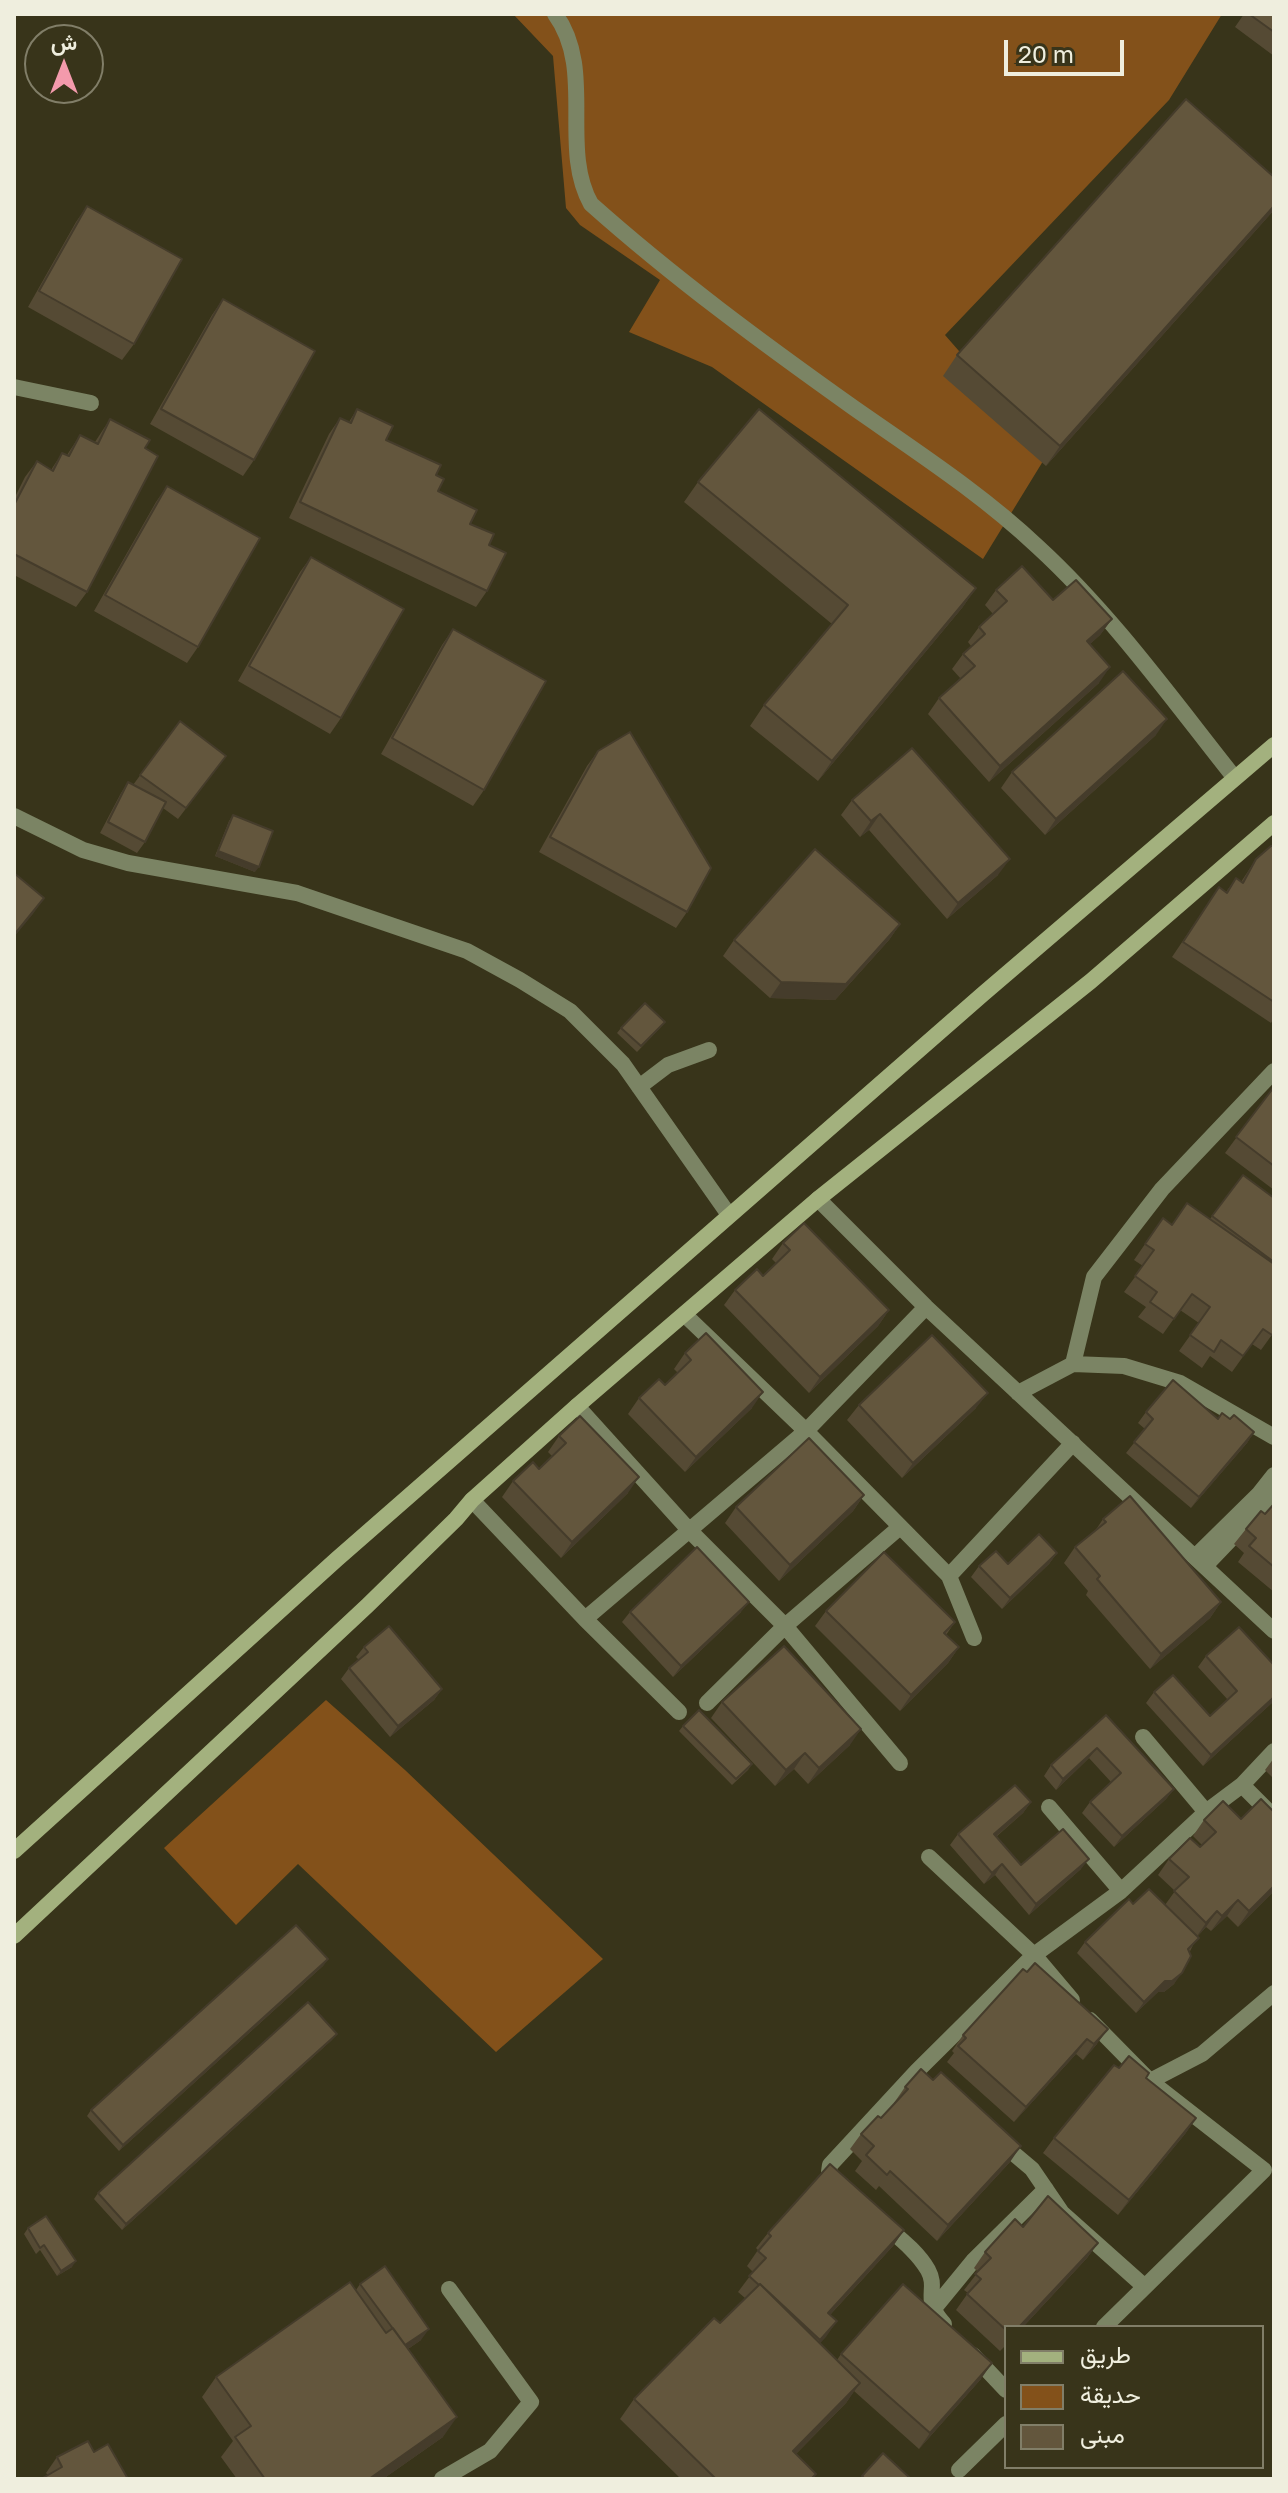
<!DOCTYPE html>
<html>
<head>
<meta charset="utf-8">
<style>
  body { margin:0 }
  #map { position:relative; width:1288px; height:2493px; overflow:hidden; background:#38341a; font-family:"Golos Text",Vazirmatn,sans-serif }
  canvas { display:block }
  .frame { position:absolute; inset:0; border:16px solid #efeede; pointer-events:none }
  .legend { position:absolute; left:1004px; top:2325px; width:260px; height:144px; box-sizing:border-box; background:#38341a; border:2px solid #817e68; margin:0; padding:10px 14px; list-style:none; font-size:24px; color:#efeede }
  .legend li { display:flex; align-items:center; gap:16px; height:40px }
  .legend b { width:40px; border:2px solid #817e68 }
  .north { position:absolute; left:24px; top:24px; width:80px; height:80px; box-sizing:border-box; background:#38341a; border:2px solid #817e68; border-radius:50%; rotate:0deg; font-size:22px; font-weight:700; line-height:32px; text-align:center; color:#efeede }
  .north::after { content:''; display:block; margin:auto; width:28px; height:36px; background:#f39aac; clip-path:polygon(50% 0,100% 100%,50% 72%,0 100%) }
  .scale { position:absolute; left:1004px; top:40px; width:120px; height:36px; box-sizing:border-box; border:4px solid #efeede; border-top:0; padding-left:10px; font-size:24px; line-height:28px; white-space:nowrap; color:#efeede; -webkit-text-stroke:6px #38341a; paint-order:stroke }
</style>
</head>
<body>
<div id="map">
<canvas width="1288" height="2493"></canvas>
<div class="frame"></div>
<ul class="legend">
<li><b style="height:10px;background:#a3b17e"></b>طريق</li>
<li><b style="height:22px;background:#83511a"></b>حديقة</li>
<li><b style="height:22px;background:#63563d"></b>مبنى</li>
</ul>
<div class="north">ش</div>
<div class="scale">20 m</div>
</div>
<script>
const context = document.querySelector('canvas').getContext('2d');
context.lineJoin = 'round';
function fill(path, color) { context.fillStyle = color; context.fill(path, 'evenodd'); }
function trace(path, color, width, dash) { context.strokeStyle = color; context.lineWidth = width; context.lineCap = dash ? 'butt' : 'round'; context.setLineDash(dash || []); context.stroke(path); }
fill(new Path2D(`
  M513 14H1222L1169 100 945 335 1048 453 983 559 712 367 629 332 660 280 580 225 566 208 553 56Z
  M326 1700 405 1770 603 1959 496 2052 298 1864 236 1925 164 1848Z`), '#83511a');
trace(new Path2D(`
  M555 14C596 70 559 147 591 204 674 278 764 344 854 408 917 452 982 494 1038 547 1112 615 1172 699 1234 777
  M14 387 91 403
  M14 816 83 850 128 863 297 893 467 951 520 980 570 1011 623 1064 729 1215
  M639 1087 668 1065 709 1050
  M818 1199 926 1307 1274 1631
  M685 1315 806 1431 949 1576 974 1638
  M1073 1364 1094 1277 1162 1189 1274 1071
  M1018 1393 1073 1364 1124 1366 1180 1383 1274 1437
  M577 1406 689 1530 785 1626 900 1763
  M472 1500 585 1619 679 1712
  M1196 1556 1259 1494 1274 1475
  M1205 1566 1274 1494
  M949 1576 1073 1443
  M585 1619 806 1431 926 1307
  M707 1703 785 1626 900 1527
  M1143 1737 1206 1812
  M1242 1785 1274 1817
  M1049 1807 1121 1891
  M929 1857 1034 1955 1072 2000
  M1090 2020 1150 2081 1202 2054 1274 1993
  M1000 2142 1032 2169 1062 2213 1145 2287
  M835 2181 829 2172 830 2165 917 2071 1034 1955 1121 1891 1206 1812 1242 1785 1274 1751
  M882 2223C898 2237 917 2251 928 2270 939 2290 921 2299 944 2324
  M932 2311 973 2261 1046 2189
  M1104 2327 1264 2170 1150 2081
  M973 2355 1006 2390
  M959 2470 1006 2424
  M442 2479 490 2451 531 2402 449 2289`), '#7b8464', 16);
trace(new Path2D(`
  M14 1851 337 1559 983 994 1274 745
  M14 1936 368 1605 456 1519 472 1500 577 1406 818 1199 1091 981 1274 823`), '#a3b17e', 16);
fill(new Path2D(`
  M1244 14H1274V56L1235 27Z
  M1274 177V210L1046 466 943 376 957 355Z
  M87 206 134 344 122 360 28 307 76 222Z
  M223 299 254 460 243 476 150 424 212 315Z
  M357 409 386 440 436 475 438 491 470 524 487 591 476 607 289 518 329 434 340 418 349 422Z
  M110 419 145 448 87 592 76 607 14 575V499L25 477 37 461 51 470 62 453 67 455 80 435 95 442Z
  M698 482 976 588 962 608 818 781 750 726 764 705 832 624 684 502Z
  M167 486 198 647 187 663 94 611 156 502Z
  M311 557 341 718 330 734 238 681 300 572Z
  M996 590 1053 600 1112 619 1100 635 1090 644 1099 683 989 782 928 714 939 698 961 679 952 669 963 654 971 646 968 642 979 627 993 614 985 605Z
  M453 629 484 790 473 806 381 754 442 645Z
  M180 721 226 756 178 819 163 808 145 842 137 853 100 833 121 793 128 782 133 785Z
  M1156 735 1045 835 1001 788 1012 772Z
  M598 751 687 912 676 928 539 852 587 766Z
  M852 800 998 875 947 919 869 830 860 837 841 815Z
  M233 815 255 872 215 856 229 821Z
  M1274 846V1018L1271 1023 1172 957 1219 887 1226 892 1236 878 1241 882 1256 859Z
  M900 924 889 940 835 1000 770 998 723 956 734 940Z
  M661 1027 637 1052 617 1033 621 1028Z
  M1274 1087V1190L1225 1153Z
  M1243 1175 1274 1198V1332L1261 1350 1252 1344 1232 1372 1210 1356 1202 1368 1179 1351 1199 1323 1180 1310 1163 1334 1138 1317 1146 1307 1124 1292 1143 1266 1134 1260 1163 1218 1172 1225 1210 1219Z
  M783 1243 889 1310 878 1326 809 1393 724 1305 735 1290 763 1276 776 1263 772 1259Z
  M685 1353 752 1408 685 1472 628 1414 639 1398 665 1385 678 1373 674 1369Z
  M859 1405 976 1408 902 1478 847 1420Z
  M1146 1412 1230 1419 1254 1432 1247 1443 1191 1508 1126 1453 1145 1429 1138 1423Z
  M559 1436 628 1493 561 1558 502 1497 513 1481 539 1469 552 1456 548 1452Z
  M864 1495 853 1511 779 1581 725 1523 736 1507Z
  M1274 1504V1592L1238 1562 1244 1553 1234 1544 1246 1529 1265 1514Z
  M1103 1519 1221 1602 1210 1618 1150 1669 1086 1595 1088 1591 1064 1563 1075 1547 1095 1531Z
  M1057 1553 1049 1564 1002 1609 971 1577 979 1566 1008 1564Z
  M826 1611 955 1622 946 1635 959 1647 948 1663 900 1711 815 1626Z
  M630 1612H741L673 1677 622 1622Z
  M364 1647 442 1689 434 1700 390 1737 341 1679 349 1668 359 1660 356 1657Z
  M1206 1656 1274 1665V1701L1203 1766 1146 1703 1154 1692 1210 1716 1228 1700 1198 1667Z
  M722 1702 850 1745 808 1784 794 1769 775 1786 711 1718Z
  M1106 1715 1174 1789 1166 1799 1114 1847 1082 1813 1090 1802 1111 1782 1089 1758 1056 1790 1044 1776 1051 1765Z
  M683 1726 752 1764 748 1770 732 1785 679 1731Z
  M1274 1758V1779L1265 1770Z
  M1031 1802 1023 1813 996 1837 1021 1865 1081 1869 1029 1915 995 1875 984 1884 950 1845 958 1834Z
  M1274 1812V1891L1238 1927 1227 1916 1211 1931 1206 1927 1197 1937 1174 1984 1164 1992H1158L1136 2013 1077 1953 1085 1942 1133 1904 1165 1905 1175 1891 1158 1875 1169 1859 1202 1845 1193 1836 1204 1820 1241 1819Z
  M324 1965 119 2151 87 2116 91 2110Z
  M1023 1969 1097 2044 1083 2060 1076 2054 1014 2122 947 2062 954 2053 952 2051 963 2035Z
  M333 2039 122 2230 94 2199 98 2193Z
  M1119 2068 1146 2078 1196 2118 1185 2134 1118 2215 1043 2153 1054 2138Z
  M905 2087 1010 2162 937 2241 879 2186 876 2190 855 2171 862 2161 850 2149 861 2134 881 2118 895 2104 894 2103Z
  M1023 2227 1098 2243 1087 2258 1023 2327H1006V2345L1000 2351 956 2310 968 2293 964 2290 978 2272 974 2268 985 2252Z
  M28 2228 72 2267 57 2276 40 2250 36 2254 24 2234Z
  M904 2230 893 2246 830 2315 837 2321 820 2343 837 2360 841 2354 981 2379 919 2449 854 2391 846 2403 796 2454 816 2474 812 2479H681L620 2419 634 2399 720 2323 745 2298 738 2292 753 2272 747 2266 758 2250 756 2248 768 2233Z
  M360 2284 421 2340 408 2349 443 2437 383 2479H237L221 2457 233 2441 202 2397 216 2377 356 2290Z
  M94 2452 48 2475 46 2473 57 2457Z`), '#554a34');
fill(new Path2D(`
  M1274 206V210L1046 466 1060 446Z
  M976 588 962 608 818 781 832 761Z
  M1112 619 1100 635 1076 657 1087 641Z
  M1110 667 1099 683 989 782 1000 766Z
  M1167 719 1156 735 1045 835 1056 819Z
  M880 814 869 830 860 837 871 821Z
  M218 851 259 867 255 872 215 856Z
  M1010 859 998 875 947 919 958 903Z
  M44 898 33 914 14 937V935Z
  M900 924 889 940 835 1000 770 998 781 982Z
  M889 1310 878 1326 809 1393 820 1377Z
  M763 1392 752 1408 685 1472 696 1457Z
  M988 1393 976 1408 902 1478 913 1463Z
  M1254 1432 1247 1443 1191 1508 1199 1497Z
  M639 1477 628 1493 561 1558 572 1542Z
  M864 1495 853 1511 779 1581 790 1565Z
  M1057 1553 1049 1564 1002 1609 1010 1598Z
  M749 1602 741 1612 673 1677 681 1666Z
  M1221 1602 1210 1618 1150 1669 1161 1654Z
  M959 1647 948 1663 900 1711 911 1695Z
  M442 1689 434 1700 390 1737 398 1726Z
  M1274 1697V1701L1203 1766 1211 1755Z
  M861 1729 850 1745 808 1784 819 1768Z
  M1097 1748 1089 1758 1056 1790 1063 1779Z
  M805 1753 794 1769 775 1786 786 1770Z
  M1174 1789 1166 1799 1114 1847 1122 1836Z
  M1031 1802 1023 1813 986 1845 994 1834Z
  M1089 1859 1081 1869 1029 1915 1036 1904Z
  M1002 1864 995 1875 984 1884 992 1873Z
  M1274 1886V1891L1238 1927 1249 1911Z
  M1238 1900 1227 1916 1211 1931 1222 1916Z
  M1217 1911 1206 1927 1195 1939 1206 1923Z
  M328 1959 324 1965 119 2151 123 2145Z
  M1182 1973 1174 1984 1164 1992H1158L1136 2013 1144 2002 1165 1981Z
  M1108 2029 1097 2044 1083 2060 1094 2044Z
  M337 2034 333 2039 122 2230 126 2224Z
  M1087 2039 1076 2054 1014 2122 1026 2107Z
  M1196 2118 1185 2134 1118 2215 1129 2200Z
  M1021 2146 1010 2162 937 2241 948 2225Z
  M904 2230 893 2246 817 2329 828 2313Z
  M1098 2243 1087 2258 1023 2327H1019Z
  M76 2261 72 2267 57 2276 61 2271Z
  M837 2321 826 2337 809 2355 820 2340Z
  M429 2329 421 2340 396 2357 404 2346Z
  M992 2363 981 2379 919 2449 930 2433Z
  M860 2383 846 2403 779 2471 793 2451Z
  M457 2417 443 2437 383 2479H369Z`), '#453c2b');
const building = new Path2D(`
  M1249 14H1274V32Z
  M1186 99 1274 177V206L1060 446 957 355Z
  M87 206 182 259 134 344 39 291Z
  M223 299 315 351 254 460 161 409Z
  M357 409 393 426 386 440 441 465 436 475 444 479 438 491 477 510 470 524 494 534 489 545 506 553 487 591 300 502 340 418 351 423Z
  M759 409 976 588 832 761 764 705 848 605 698 482Z
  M110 419 150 440 145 448 158 456 87 592 14 554V505L37 461 53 471 62 453 69 456 80 435 98 444Z
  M167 486 260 538 198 647 105 595Z
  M311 557 404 609 341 718 249 666Z
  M1022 566 1053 600 1076 580 1112 619 1087 641 1110 667 1000 766 939 698 975 666 963 654 985 634 979 627 1007 601 996 590Z
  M453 629 546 681 484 790 392 738Z
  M1123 671 1167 719 1056 819 1012 772Z
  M180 721 226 756 186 808 140 775Z
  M630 732 711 868 687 912 550 837 598 751Z
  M912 748 1010 859 958 903 880 814 871 821 852 800Z
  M128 782 166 802 145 842 108 822Z
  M233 815 273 831 259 867 218 851Z
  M1271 846H1274V1002L1183 942 1219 887 1227 893 1236 878 1243 883 1256 859Z
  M815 849 900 924 846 984 781 982 734 940Z
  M14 873 44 898 14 935Z
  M645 1003 665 1022 641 1046 621 1028Z
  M1274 1087V1166L1236 1137Z
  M1243 1175 1274 1198V1262L1212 1216Z
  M1187 1203 1274 1264V1332L1272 1335 1263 1329 1243 1356 1221 1340 1214 1352 1190 1335 1210 1307 1192 1294 1174 1319 1150 1302 1157 1292 1135 1276 1154 1250 1145 1244 1163 1218 1172 1225Z
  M804 1223 889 1310 820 1377 735 1290 757 1269 763 1276 790 1250 783 1243Z
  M706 1333 763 1392 696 1457 639 1398 659 1379 665 1385 691 1360 685 1353Z
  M932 1335 988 1393 913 1463 859 1405Z
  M1173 1380 1218 1419 1222 1413 1230 1419 1234 1415 1254 1432 1199 1497 1134 1442 1153 1419 1146 1412Z
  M580 1416 639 1477 572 1542 513 1481 533 1462 539 1469 566 1443 559 1436Z
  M809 1438 864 1495 790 1565 736 1507Z
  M1130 1496 1221 1602 1161 1654 1097 1579 1100 1576 1075 1547 1106 1522 1103 1519Z
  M1274 1504V1567L1249 1546 1256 1538 1246 1529 1261 1511 1265 1514Z
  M1039 1534 1057 1553 1010 1598 979 1566 996 1551 1008 1564Z
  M697 1547 749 1602 681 1666 630 1612Z
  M884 1552 955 1622 944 1633 959 1647 911 1695 826 1611Z
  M389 1626 442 1689 398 1726 349 1668 368 1652 364 1647Z
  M1239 1627 1274 1665V1697L1211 1755 1154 1692 1173 1675 1210 1716 1237 1691 1206 1656Z
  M784 1646 861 1729 819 1768 805 1753 786 1770 722 1702Z
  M699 1710 752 1764 736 1779 683 1726Z
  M1106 1715 1174 1789 1122 1836 1090 1802 1121 1773 1097 1748 1063 1779 1051 1765Z
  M1015 1785 1031 1802 994 1834 1021 1865 1063 1829 1089 1859 1036 1904 1002 1864 992 1873 958 1834Z
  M1261 1799 1274 1812V1886L1249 1911 1238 1900 1222 1916 1217 1911 1206 1923 1174 1891 1189 1877 1169 1859 1190 1838 1200 1847 1216 1832 1204 1820 1223 1801 1241 1819Z
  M1149 1889 1199 1938 1188 1949 1191 1956 1182 1973 1172 1981H1165L1144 2002 1085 1942 1129 1899 1133 1904Z
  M296 1925 328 1959 123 2145 91 2110Z
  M1035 1963 1108 2029 1094 2044 1087 2039 1026 2107 958 2046 966 2038 963 2035 1023 1969 1027 1972Z
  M308 2002 337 2034 126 2224 98 2193Z
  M1129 2056 1149 2073 1146 2078 1196 2118 1129 2200 1054 2138 1114 2065 1119 2068Z
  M921 2069 933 2080 941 2072 1021 2146 948 2225 890 2171 887 2175 866 2155 874 2146 861 2134 878 2116 881 2118 908 2089 905 2087Z
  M830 2164 904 2230 828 2313 837 2321 820 2340 760 2284 759 2285 749 2276 766 2258 758 2251 771 2236 768 2233Z
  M1048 2196 1098 2243 1019 2327H1006V2330L967 2294 981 2279 975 2274 991 2258 985 2252 1015 2219 1023 2227Z
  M46 2216 76 2261 61 2271 44 2245 40 2248 28 2228Z
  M385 2266 429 2329 405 2345 360 2284Z
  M350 2282 386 2333 393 2328 457 2417 369 2479H265L235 2437 251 2426 216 2377Z
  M760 2284 860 2383 793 2451 816 2474 811 2479H716L634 2399 714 2318 720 2323Z
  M903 2284 992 2363 930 2433 841 2354Z
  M88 2441 94 2452 108 2444 128 2479H41L62 2467 57 2457Z
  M883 2453 911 2479H865L862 2476Z`);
fill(building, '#63563d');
trace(building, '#453c2b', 2);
</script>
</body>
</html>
